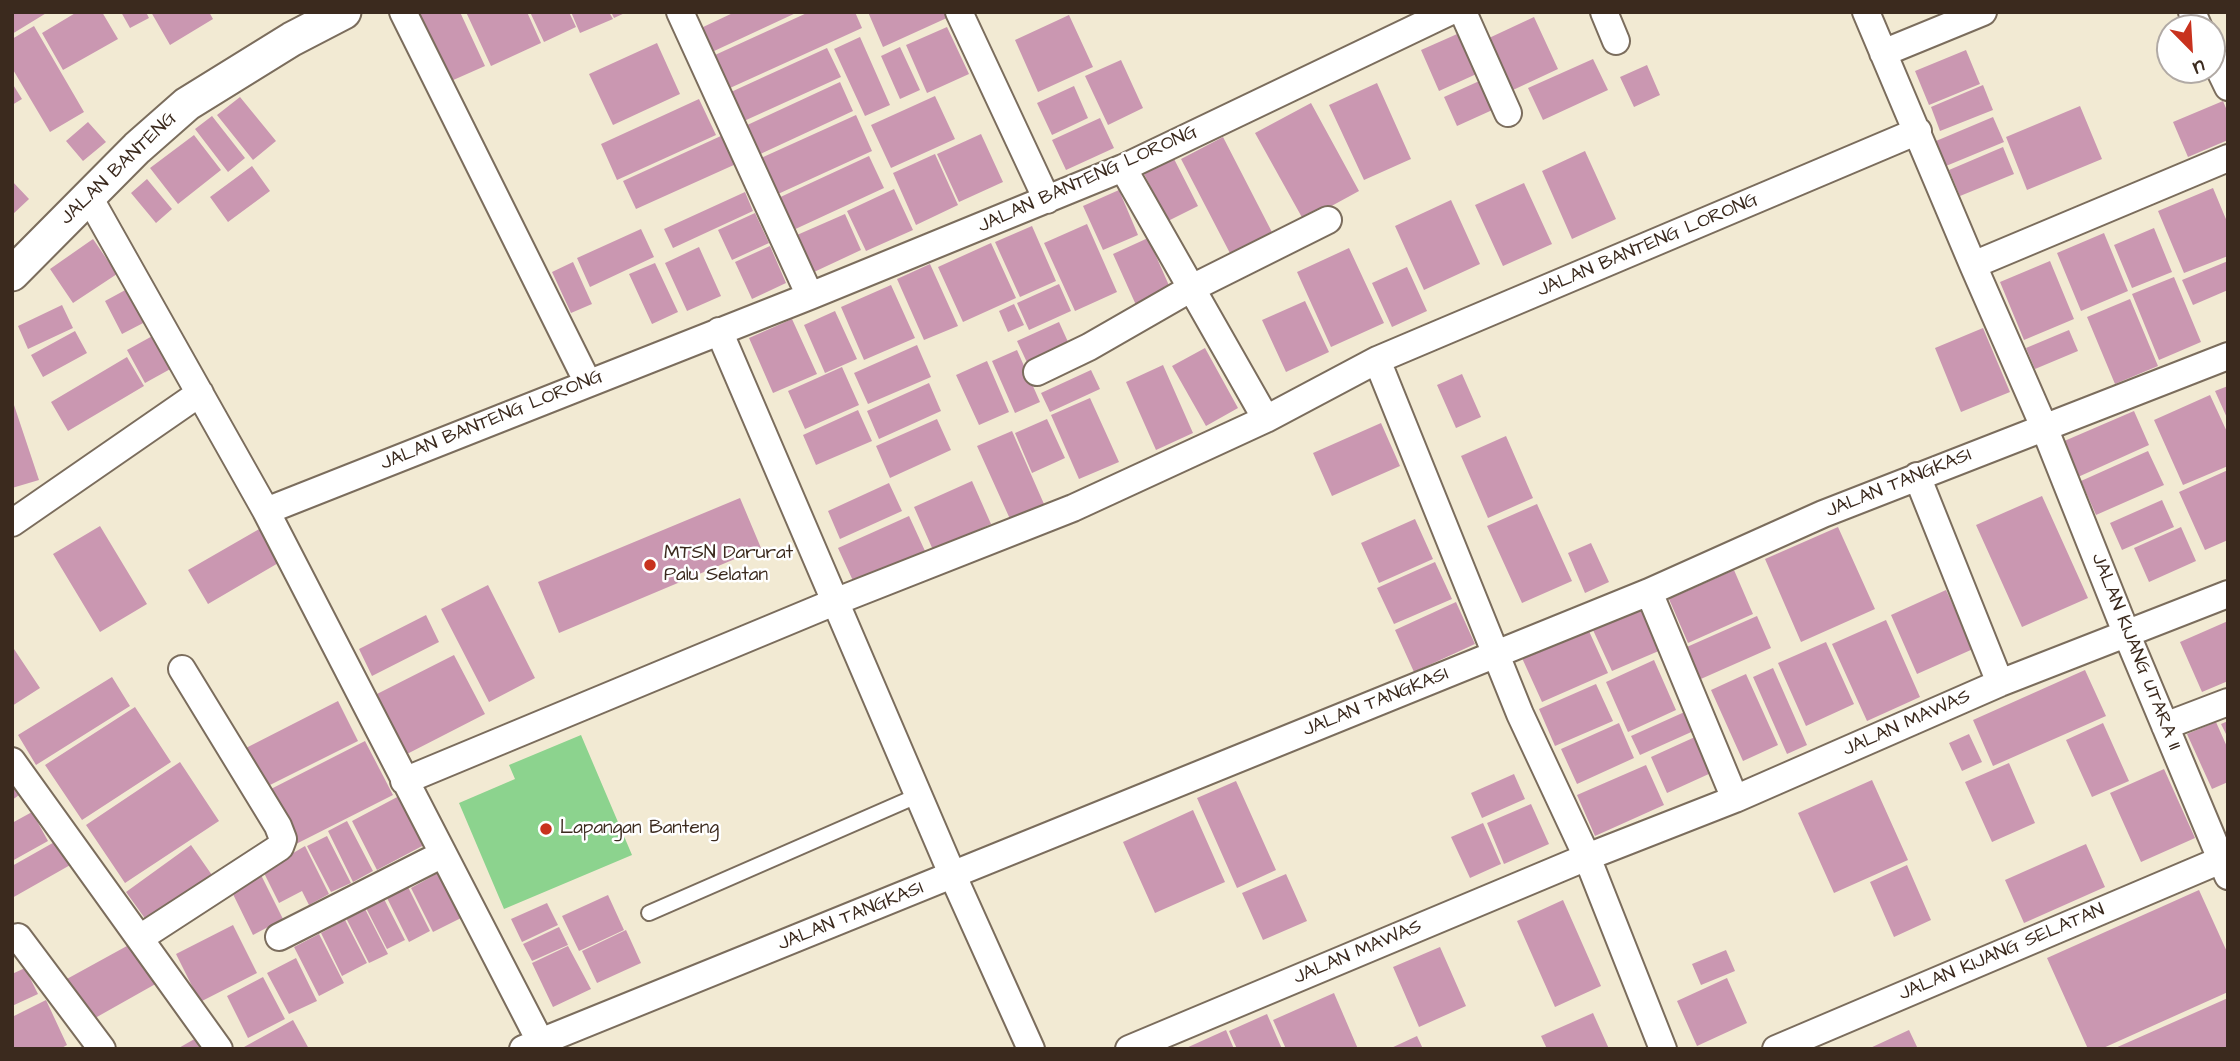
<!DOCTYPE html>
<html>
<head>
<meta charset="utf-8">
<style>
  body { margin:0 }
  #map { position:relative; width:2240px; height:1061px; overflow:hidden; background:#f2ead3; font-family:"Architects Daughter",sans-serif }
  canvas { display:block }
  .frame { position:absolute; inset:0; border:14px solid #3b2a1e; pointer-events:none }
  .north { position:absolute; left:2156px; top:14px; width:70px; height:70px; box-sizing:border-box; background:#fff; border:2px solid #b1aaa5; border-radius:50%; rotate:156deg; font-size:19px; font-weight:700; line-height:28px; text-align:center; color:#3b2a1e }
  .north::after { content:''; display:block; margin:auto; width:24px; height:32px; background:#c8321e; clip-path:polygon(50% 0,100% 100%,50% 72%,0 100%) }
</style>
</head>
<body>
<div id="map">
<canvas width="2240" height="1061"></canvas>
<div class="frame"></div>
<div class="north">U</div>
</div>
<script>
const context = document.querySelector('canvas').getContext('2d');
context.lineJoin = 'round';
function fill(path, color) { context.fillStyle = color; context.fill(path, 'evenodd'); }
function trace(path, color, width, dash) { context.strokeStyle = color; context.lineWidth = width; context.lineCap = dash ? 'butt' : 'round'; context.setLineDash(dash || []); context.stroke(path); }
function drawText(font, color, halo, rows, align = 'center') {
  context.font = font + ' "Architects Daughter",sans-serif'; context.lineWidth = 5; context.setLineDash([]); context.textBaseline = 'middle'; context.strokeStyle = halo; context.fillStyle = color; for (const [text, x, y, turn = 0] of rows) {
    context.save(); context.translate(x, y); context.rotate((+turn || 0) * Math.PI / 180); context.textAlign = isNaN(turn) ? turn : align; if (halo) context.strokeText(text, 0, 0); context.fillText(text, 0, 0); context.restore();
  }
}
fill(new Path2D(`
  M581 735 632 855 504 909 459 803 515 779 509 765Z`), '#8cd38e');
fill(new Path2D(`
  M12 12H48L12 34Z
  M77 12H102L118 39 63 70 42 33Z
  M121 12H146L149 18 130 28Z
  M151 12H209L213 19 170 45Z
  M409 12H460L485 66 442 85Z
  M466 12H527L541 43 491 66Z
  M530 12H569L576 27 544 42Z
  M571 12H609L613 19 580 33Z
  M611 12H627L614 18Z
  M735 12H798L712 52 701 28Z
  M809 12H855L862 28 730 88 715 55Z
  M868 12H947L949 17 883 47Z
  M1069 15 1093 67 1038 92 1015 40Z
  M1534 17 1558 69 1513 90 1489 38Z
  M34 26 84 112 50 132 12 68V39Z
  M947 27 969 74 927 93 906 45Z
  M1464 31 1483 71 1439 91 1421 50Z
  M860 37 890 105 865 116 834 49Z
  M657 43 680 94 613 125 589 74Z
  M900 47 920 90 900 99 881 56Z
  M827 48 841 77 744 121 731 92Z
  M1966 50 1980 84 1929 105 1915 71Z
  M1593 59 1608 90 1543 120 1528 88Z
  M1121 60 1143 108 1108 125 1085 76Z
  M1647 65 1660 95 1634 107 1620 77Z
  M1486 78 1499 107 1457 126 1444 97Z
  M840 82 853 111 756 156 743 127Z
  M12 83 22 99 12 105Z
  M1377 83 1411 159 1364 180 1329 105Z
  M1983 85 1993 110 1940 131 1931 107Z
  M1074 86 1088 118 1052 135 1037 103Z
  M935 96 955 139 891 168 871 125Z
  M240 97 276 141 253 160 217 115Z
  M699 99 716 135 617 180 601 144Z
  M2223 101 2228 113V140L2188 157 2173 122Z
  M1311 103 1359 191 1304 221 1255 133Z
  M2080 106 2102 159 2027 190 2006 137Z
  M856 115 872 151 778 194 761 158Z
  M212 116 245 158 228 172 195 129Z
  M1993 117 2004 142 1946 166 1936 141Z
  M1100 118 1114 148 1066 170 1052 140Z
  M88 122 106 142 83 161 66 141Z
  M981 134 1003 182 959 202 937 154Z
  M194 135 221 170 178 204 150 168Z
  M723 135 736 164 636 209 623 181Z
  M1223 137 1275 238 1233 259 1181 159Z
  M2003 147 2014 174 1960 196 1949 170Z
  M1585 151 1616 219 1572 239 1542 171Z
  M1171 153 1198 206 1168 221 1141 168Z
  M935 154 958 205 916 225 893 173Z
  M869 156 884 188 789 232 774 200Z
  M252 166 270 191 228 222 210 197Z
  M147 179 172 209 156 223 131 193Z
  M12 181 29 199 12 215Z
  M1524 183 1552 244 1503 266 1475 205Z
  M2213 188 2228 224V256L2184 273 2158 211Z
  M894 189 913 230 866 251 847 211Z
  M1119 190 1138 235 1103 250 1083 206Z
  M745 192 753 211 673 248 664 229Z
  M1451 200 1480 264 1424 290 1395 226Z
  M755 213 769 243 732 260 718 230Z
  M845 214 861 250 814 272 797 235Z
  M1087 224 1117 292 1075 311 1044 243Z
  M1032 226 1056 281 1020 297 995 242Z
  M2154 228 2172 272 2132 288 2114 245Z
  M641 229 654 257 590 287 577 258Z
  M2104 233 2128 291 2081 311 2057 253Z
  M1148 238 1171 290 1136 305 1113 254Z
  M93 239 117 274 73 303 50 269Z
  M991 243 1016 298 963 322 938 267Z
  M770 246 786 283 752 299 735 262Z
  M699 247 721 296 687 311 665 263Z
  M1349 248 1384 323 1331 347 1297 272Z
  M2050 261 2074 319 2024 340 2000 282Z
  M2228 261V290L2193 305 2182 280Z
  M573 262 592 304 571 313 552 272Z
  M655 263 678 312 652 324 629 274Z
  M930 264 958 326 924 340 897 279Z
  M1407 267 1427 311 1392 327 1372 283Z
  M2174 277 2201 342 2159 360 2132 294Z
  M1059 284 1071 311 1029 330 1017 303Z
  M891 285 915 338 864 360 841 307Z
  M129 288 147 321 122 334 105 301Z
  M2130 299 2158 366 2115 384 2087 317Z
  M1305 301 1329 352 1286 372 1262 320Z
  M1014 304 1024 325 1008 332 999 311Z
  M62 305 73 328 28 349 18 326Z
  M835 311 857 359 825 373 804 325Z
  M792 319 817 374 773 393 749 338Z
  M1059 322 1073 353 1031 371 1017 341Z
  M1983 328 2010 392 1961 412 1935 348Z
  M2069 330 2078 351 2035 369 2026 348Z
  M75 331 87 353 43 377 31 355Z
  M156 334 174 367 145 383 127 350Z
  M917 345 931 377 868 404 854 373Z
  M1205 348 1238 408 1206 426 1172 366Z
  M1017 350 1040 402 1015 413 992 361Z
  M127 357 144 386 68 431 51 402Z
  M987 361 1009 412 979 425 956 375Z
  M1163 365 1193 433 1156 450 1126 382Z
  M842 367 859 405 805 429 788 391Z
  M1091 370 1100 389 1050 412 1041 393Z
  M1462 374 1481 417 1456 428 1437 385Z
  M929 383 941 411 879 439 867 411Z
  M2228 386V420L2215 391Z
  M2210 395 2228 434V466L2183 485 2154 420Z
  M1090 398 1119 462 1079 479 1051 415Z
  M12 399 39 480 12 488Z
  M858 410 872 441 816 465 803 435Z
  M2134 411 2149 445 2078 477 2062 442Z
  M937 419 951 450 890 478 876 446Z
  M1047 419 1065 458 1032 473 1015 433Z
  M1381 423 1400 466 1332 496 1313 453Z
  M1012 431 1044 504 1010 519 977 446Z
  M1506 436 1533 498 1488 518 1461 456Z
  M2148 451 2164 485 2096 515 2081 481Z
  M2228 470V540L2205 550 2179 492Z
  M972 481 991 524 933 550 914 507Z
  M889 483 902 511 840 539 828 511Z
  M2042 496 2088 598 2022 627 1976 525Z
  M740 498 761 548 559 633 538 582Z
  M2162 500 2174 527 2122 550 2110 523Z
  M1537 504 1572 581 1522 603 1487 526Z
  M909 516 925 551 854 583 838 548Z
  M1415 519 1433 559 1379 583 1361 543Z
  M100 526 147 604 100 632 53 554Z
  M1838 527 1875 609 1801 642 1765 559Z
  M2181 527 2196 561 2149 582 2134 548Z
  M261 528 280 562 208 604 188 570Z
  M1591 543 1609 582 1585 593 1568 553Z
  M1435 562 1452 599 1394 624 1377 588Z
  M1734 570 1753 614 1688 643 1669 599Z
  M488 585 535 678 489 702 441 609Z
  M1946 590 1973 649 1917 674 1891 615Z
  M1456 602 1475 644 1414 672 1395 630Z
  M1642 608 1661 650 1612 671 1593 630Z
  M426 615 439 642 372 676 359 649Z
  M1757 616 1771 648 1694 682 1680 650Z
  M1886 620 1920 697 1867 721 1832 644Z
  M2228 621V681L2202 692 2180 642Z
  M1588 629 1608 673 1542 702 1522 658Z
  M1826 642 1854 704 1806 726 1778 663Z
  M12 646 40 688 12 706Z
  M454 655 485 714 407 754 377 694Z
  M1654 660 1676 710 1628 732 1606 682Z
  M1773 668 1807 745 1787 754 1753 677Z
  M2085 670 2106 716 1993 766 1973 720Z
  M1746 674 1778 745 1743 761 1711 690Z
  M112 677 130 706 36 765 18 735Z
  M1596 684 1613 721 1555 746 1539 709Z
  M338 701 358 741 264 788 244 749Z
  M135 707 171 762 82 820 45 765Z
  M1689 710 1698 729 1640 755 1631 736Z
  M2228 721V738L2221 724Z
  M2216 722 2228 749V782L2212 789 2187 734Z
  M1619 723 1634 758 1577 784 1561 749Z
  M2103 723 2129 781 2092 797 2066 740Z
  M1969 734 1982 762 1962 771 1949 743Z
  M1695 737 1711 773 1667 793 1651 757Z
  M365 741 393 795 296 844 269 790Z
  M180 762 219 821 125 883 86 825Z
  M2009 763 2035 823 1992 842 1965 782Z
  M1646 765 1664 805 1595 836 1577 795Z
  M2164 769 2195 838 2141 862 2110 793Z
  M12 773 25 791 12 800Z
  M1514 774 1525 799 1482 818 1471 793Z
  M1872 780 1908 860 1834 893 1798 813Z
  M1236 781 1276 870 1237 888 1197 798Z
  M401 795 426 844 377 870 352 821Z
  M1531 804 1549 844 1504 864 1487 823Z
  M1193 810 1225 882 1155 913 1123 842Z
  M32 812 48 841 12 861V823Z
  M347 821 373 871 353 882 328 831Z
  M1483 823 1501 864 1470 878 1451 837Z
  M327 836 351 883 331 892 307 846Z
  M58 840 72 864 12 898V866Z
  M2086 844 2105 887 2024 923 2005 880Z
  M191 845 214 878 149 924 126 892Z
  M305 846 329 894 309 905 302 891 279 903 263 871Z
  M1907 865 1931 920 1894 937 1870 882Z
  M440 872 463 917 433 932 411 888Z
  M260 873 283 919 253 935 230 888Z
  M1286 874 1307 921 1263 940 1242 893Z
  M408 887 430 931 409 942 387 898Z
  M2199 890 2228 954V992L2101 1049H2088L2047 958Z
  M608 895 624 930 579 951 562 916Z
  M384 899 405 940 387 949 366 908Z
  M1563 900 1601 986 1555 1007 1517 921Z
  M547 903 558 925 522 942 511 919Z
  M365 909 388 954 369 963 346 918Z
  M345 920 367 963 342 976 321 933Z
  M233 925 257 973 200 1002 176 954Z
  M559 927 568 945 532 961 523 944Z
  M626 930 641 963 597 983 582 951Z
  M319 934 344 983 319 996 294 947Z
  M136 941 159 982 88 1022 65 980Z
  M568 946 591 989 553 1007 532 963Z
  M1440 947 1466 1006 1419 1027 1393 967Z
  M1726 950 1735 971 1701 985 1692 964Z
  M296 958 317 1001 289 1014 267 973Z
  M25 968 38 994 12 1006V974Z
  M263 977 285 1019 248 1038 227 996Z
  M1727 978 1747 1023 1697 1046 1677 1001Z
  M1334 993 1358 1049H1286L1273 1020Z
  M2228 998V1049H2113Z
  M46 1000 67 1045 60 1049H13L12 1017Z
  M1593 1013 1609 1049H1547L1541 1036Z
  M1267 1014 1282 1049H1237L1229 1031Z
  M293 1020 309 1049H245L244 1047Z
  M1226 1030 1234 1049H1184Z
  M1909 1030 1918 1049H1868Z
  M205 1033 215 1049H177Z
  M1417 1036 1423 1049H1389Z`), '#ca97b1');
const service = new Path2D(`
  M649 913 919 795`);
const minor = new Path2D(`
  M403 12 588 383
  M680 12 810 296
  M959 12 1047 200
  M1463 12 1508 113
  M1604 12 1616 41
  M1866 12 1973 265 2044 427 2127 635 2228 876
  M2192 12 2199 28
  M1883 53 1983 12
  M2212 54 2228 87
  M1123 168 1266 419
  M89 197 266 511 540 1041
  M1973 265 2228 158
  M719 331 953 876 1031 1049
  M1377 360 1520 714 1587 857 1663 1049
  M1037 372 1089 347 1190 289 1328 220
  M1917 476 2000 683
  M266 511 810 296 1123 168 1449 12
  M12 523 200 393
  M1649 592 1735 799
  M2165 726 2228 702
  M12 761 219 1049
  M404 781 837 601 1073 508 1266 419 1377 360 1918 131
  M18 937 102 1049
  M279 937 443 854
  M140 938 280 847 283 839 278 826 182 669
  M523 1049 1649 592 1823 514 2228 356
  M1129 1049 1587 857 1735 799 2000 683 2228 594
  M1776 1049 2228 857`);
const tertiary = new Path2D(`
  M12 274 137 148 187 104 292 39 344 12`);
trace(service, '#7b6d5d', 18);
trace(minor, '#7b6d5d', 30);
trace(tertiary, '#7b6d5d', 37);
trace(service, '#fff', 14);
trace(minor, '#fff', 26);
trace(tertiary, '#fff', 33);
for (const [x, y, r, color] of [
  [650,565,7,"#c8321e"],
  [546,829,7,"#c8321e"]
]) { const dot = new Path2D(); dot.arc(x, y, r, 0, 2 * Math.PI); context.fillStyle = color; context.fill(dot); trace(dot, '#fff', 2.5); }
drawText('19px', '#3b2a1e', '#fff', [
  ["JALAN BANTENG",119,169,-44],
  ["JALAN BANTENG LORONG",1088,180,-24],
  ["JALAN BANTENG LORONG",1648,246,-23],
  ["JALAN BANTENG LORONG",492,421,-22],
  ["JALAN TANGKASI",1899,484,-22],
  ["JALAN KIJANG UTARA II",2135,652,68],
  ["JALAN TANGKASI",1376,703,-22],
  ["JALAN MAWAS",1907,724,-24],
  ["JALAN TANGKASI",851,917,-22],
  ["JALAN MAWAS",1358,953,-23],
  ["JALAN KIJANG SELATAN",2002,953,-23]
]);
drawText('19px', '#3b2a1e', '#fff', [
  ["MTSN Darurat",664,554],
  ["Palu Selatan",664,576],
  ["Lapangan Banteng",560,829]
], 'left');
</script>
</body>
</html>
